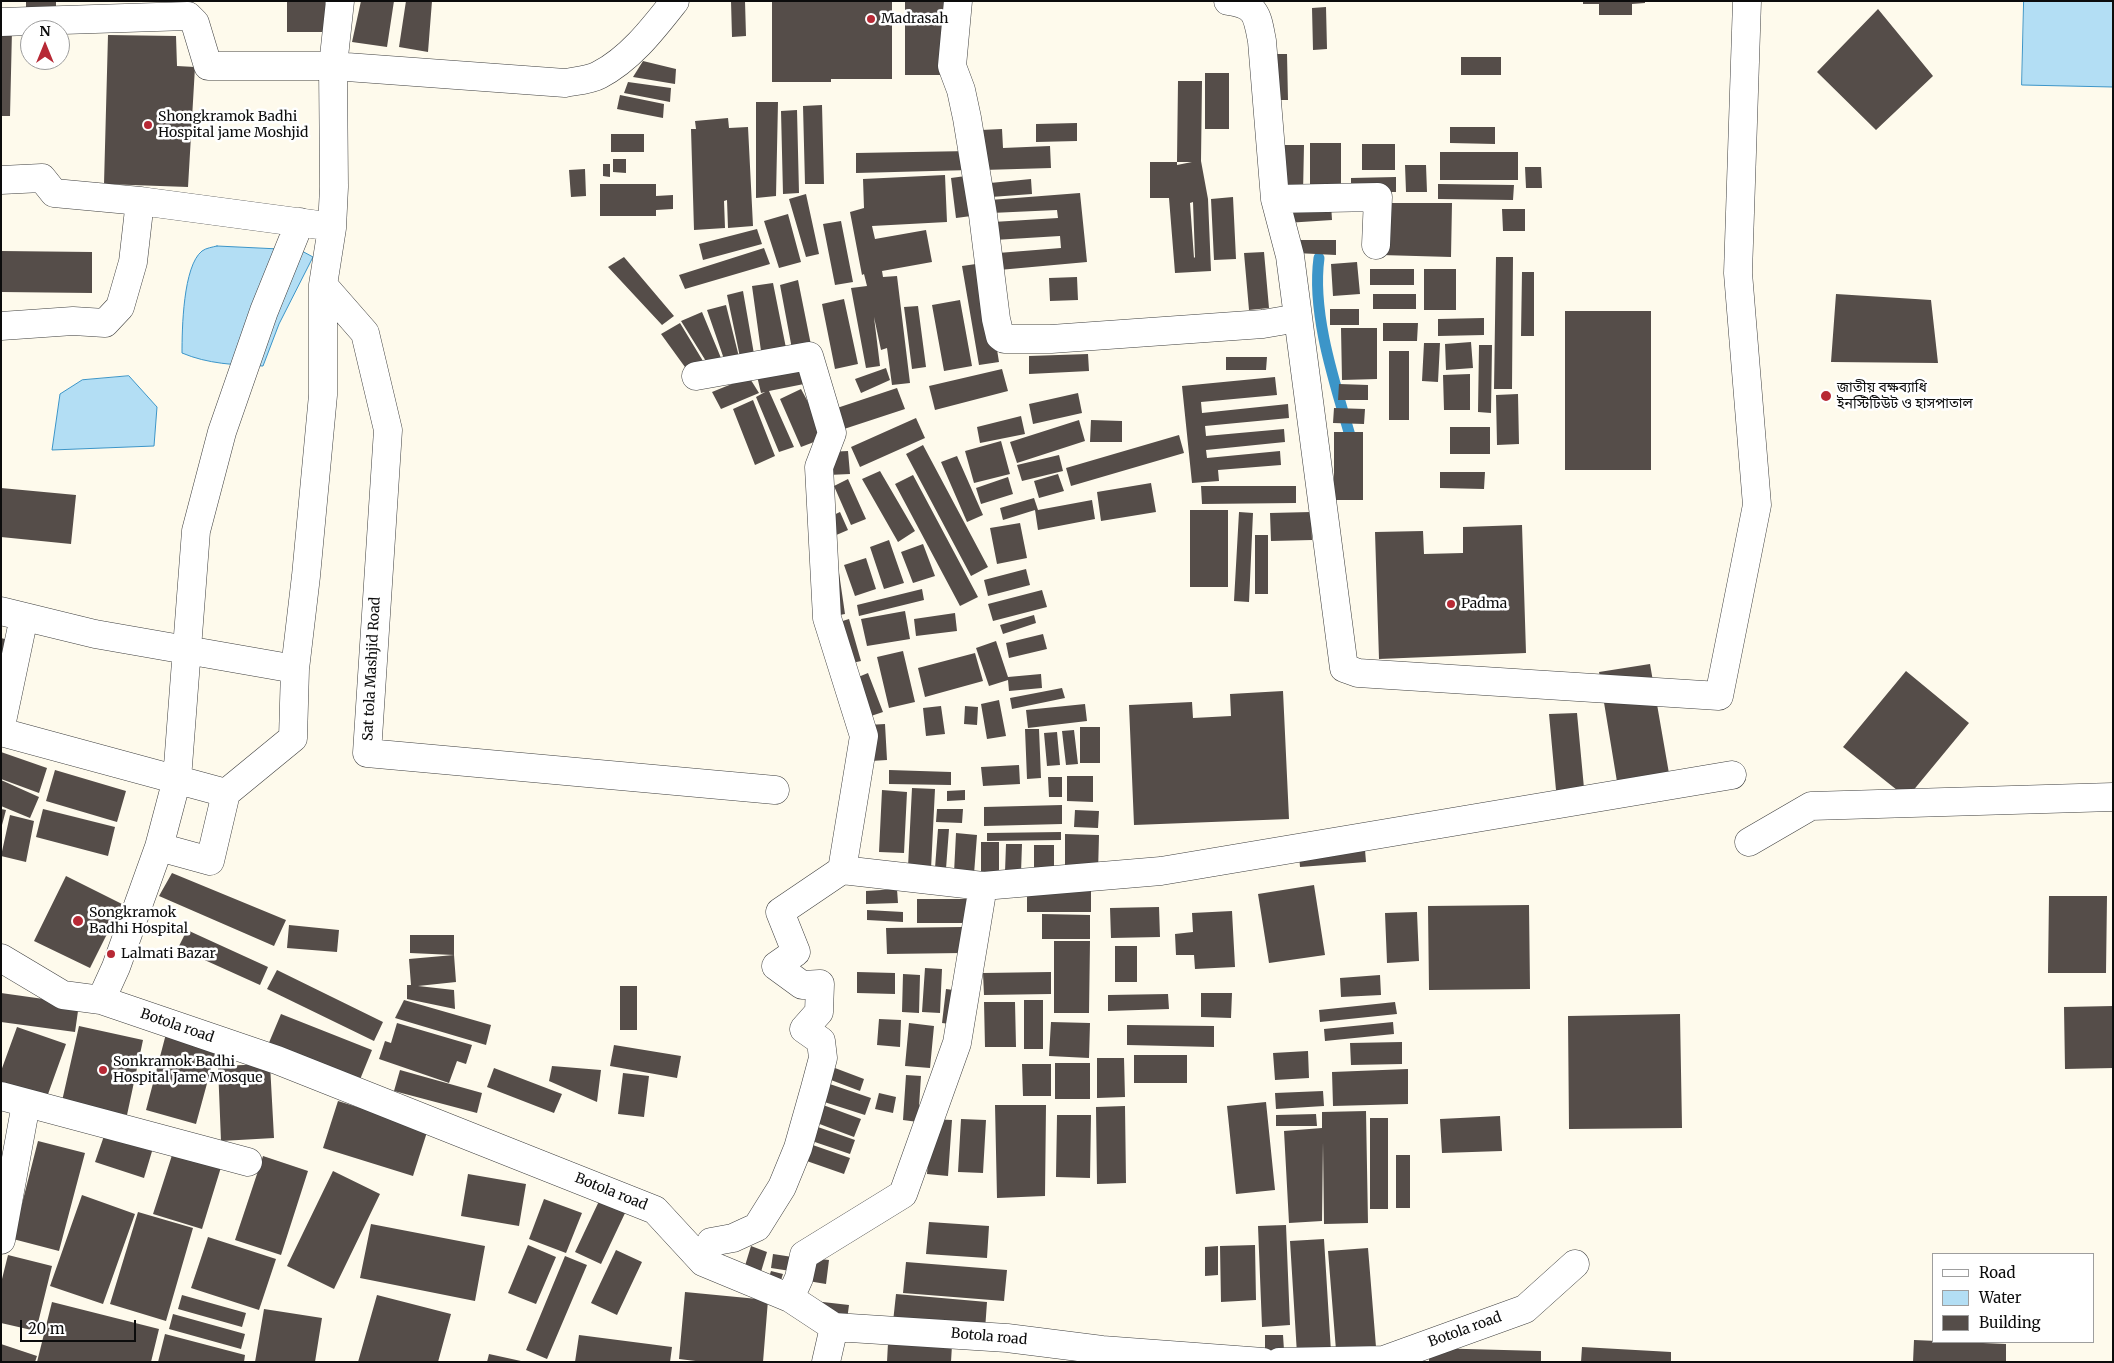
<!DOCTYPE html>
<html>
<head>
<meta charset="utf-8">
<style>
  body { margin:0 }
  #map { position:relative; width:2114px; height:1363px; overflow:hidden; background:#fefaec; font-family:Merriweather,serif }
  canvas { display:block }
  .frame { position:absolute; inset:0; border:2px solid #0c0c0c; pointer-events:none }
  .legend { position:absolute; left:1932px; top:1253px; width:162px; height:90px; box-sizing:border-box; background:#fff; border:1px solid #9e9e9e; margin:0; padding:6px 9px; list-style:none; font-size:15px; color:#0c0c0c }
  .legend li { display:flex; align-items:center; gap:10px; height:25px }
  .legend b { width:25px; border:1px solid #9e9e9e }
  .north { position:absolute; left:20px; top:20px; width:50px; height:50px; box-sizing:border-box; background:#fff; border:1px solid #9e9e9e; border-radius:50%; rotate:0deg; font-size:14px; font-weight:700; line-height:20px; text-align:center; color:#0c0c0c }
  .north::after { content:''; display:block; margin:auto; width:18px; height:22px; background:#b72935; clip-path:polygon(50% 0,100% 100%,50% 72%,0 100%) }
  .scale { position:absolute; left:20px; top:1320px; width:116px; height:22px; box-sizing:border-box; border:2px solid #0c0c0c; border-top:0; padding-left:6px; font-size:15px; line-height:18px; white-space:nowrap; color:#0c0c0c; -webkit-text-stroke:4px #fff; paint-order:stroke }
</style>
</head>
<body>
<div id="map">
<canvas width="2114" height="1363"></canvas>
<div class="frame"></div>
<ul class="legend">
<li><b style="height:6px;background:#fff"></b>Road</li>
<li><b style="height:14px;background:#b3def4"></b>Water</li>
<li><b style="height:14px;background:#554d49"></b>Building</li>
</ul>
<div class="north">N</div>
<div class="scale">20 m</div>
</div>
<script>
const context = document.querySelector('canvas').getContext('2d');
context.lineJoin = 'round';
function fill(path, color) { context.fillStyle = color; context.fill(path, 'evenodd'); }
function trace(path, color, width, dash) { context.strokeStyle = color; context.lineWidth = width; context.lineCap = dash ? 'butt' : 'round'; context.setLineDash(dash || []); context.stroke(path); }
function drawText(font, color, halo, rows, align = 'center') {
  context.font = font + ' Merriweather,"Noto Sans Bengali",serif'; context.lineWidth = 5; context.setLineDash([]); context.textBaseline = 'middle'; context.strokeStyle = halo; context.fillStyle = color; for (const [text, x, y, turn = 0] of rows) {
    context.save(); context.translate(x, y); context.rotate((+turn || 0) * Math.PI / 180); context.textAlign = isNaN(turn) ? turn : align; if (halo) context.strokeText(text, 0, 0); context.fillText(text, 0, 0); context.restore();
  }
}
const water = new Path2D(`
  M2024 1H2113V87L2022 85Z
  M217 246 300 250 313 257 279 324 263 366C235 365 208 364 182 353 182 329 183 266 202 251 206 248 213 247 217 246Z
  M129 376 157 407 154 446 52 450 60 394 82 380Z`);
fill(water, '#b3def4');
trace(water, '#3c95c8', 1);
trace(new Path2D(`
  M1319 258C1311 317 1337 389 1353 446`), '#3c95c8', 11);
fill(new Path2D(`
  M26 1H56V14H26Z
  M287 1H325V32H287Z
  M361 1H394L387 47 352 42Z
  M406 1H432L428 52 399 47Z
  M731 1H745L746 36 732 37Z
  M772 1H892V79H831V82H772Z
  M905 1H950V75H905Z
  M1583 1H1645V3L1632 4V15H1599V4H1583Z
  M1326 7 1327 49 1313 50 1312 8Z
  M1878 9 1933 76 1876 130 1817 72Z
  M1 29 12 30 10 116H1Z
  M108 35 176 36 177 66 195 67 188 187 104 184Z
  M1272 54H1287L1288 100H1271Z
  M1461 57H1501V75H1461Z
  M643 61 676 69 675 84 633 77Z
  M1205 73H1229V129H1205Z
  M1178 81H1202L1201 161 1208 199 1211 271 1175 273 1169 198H1150V162H1177V165L1192 162H1177ZM1193 202 1195 257 1194 258 1190 203Z
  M628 82 671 88 670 102 624 93Z
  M620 95 664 104 663 118 617 109Z
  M756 102H778L776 196 756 198Z
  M822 105 824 184H805L803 106Z
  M797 110 799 193 783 194 781 111Z
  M728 118 729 128 748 127 753 226 728 228 727 200 724 201 725 228 694 230 691 129H696L695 121Z
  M1077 123V141L1036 142V124Z
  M1450 127H1495V144L1450 143Z
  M1002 129 1003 148 1050 146 1051 168 983 170 981 130Z
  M611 134H644V152H611Z
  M1310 143H1341V189H1310Z
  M1362 144H1395V170H1362Z
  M1276 145H1304L1303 193H1276Z
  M970 151 971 170 856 173V153Z
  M1440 152H1518V180H1440Z
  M613 159H626V173L613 172Z
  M603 164H610V177L603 176Z
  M1405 165H1426L1427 192H1406Z
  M1525 167H1541L1542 188H1526Z
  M585 169 586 196 571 197 569 170Z
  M945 175 947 222 872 226 875 239 926 230 932 262 882 271 883 277 897 276 910 383 892 385 887 348 881 350 874 317 880 366 866 368 851 288 867 286 864 274 862 275 850 212 864 208 863 179Z
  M973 175 979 215 956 218 951 178Z
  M1396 177V192H1351V178Z
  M1031 179 1032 194 991 197 990 183Z
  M600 184H656V196L673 195V209L656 210V216H600Z
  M1438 184 1514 185 1513 200 1438 199Z
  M1080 193 1087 262 999 270 998 253 1061 248 1060 236 994 240 993 222 1058 218 1057 210 991 213 990 200Z
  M806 194 819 254 806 257 789 199Z
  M1233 197 1236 259 1214 260 1211 199Z
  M1382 203H1452L1451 257 1381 255Z
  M1331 204 1332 220 1286 223 1285 208Z
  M1502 209H1525V231H1503Z
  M788 214 801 262 779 268 764 221Z
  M841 221 853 282 835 285 823 224Z
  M757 229 762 244 703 260 699 244Z
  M1296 240H1336V255L1296 253Z
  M764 248 770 264 685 289 679 275Z
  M1 251 92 252V293L1 292Z
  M1264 252 1269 308 1249 310 1244 253Z
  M624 257 674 316 662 325 608 267Z
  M1496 257H1513L1512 389H1494Z
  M1357 262 1360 294 1333 296 1331 264Z
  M983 263 999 362 979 365 962 266Z
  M1370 269H1414V285H1370Z
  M1424 269H1456V310H1424Z
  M1522 272H1534V336H1521Z
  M1077 277 1078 300 1050 301 1049 278Z
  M798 280 811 345 792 349 780 285Z
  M773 283 786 348 761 351 752 286Z
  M743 291 754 354 740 357 727 295Z
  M1373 294H1416V309H1373Z
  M1836 294 1931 300 1938 363 1831 362Z
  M844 299 858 364 835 369 822 304Z
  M960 300 972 366 944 371 932 305Z
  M726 305 739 357 724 359 707 310Z
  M918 306 926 367 912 369 904 307Z
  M1330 309H1359V325H1330Z
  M1565 311H1651V470H1565Z
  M702 312 721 358 709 366 681 321Z
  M1484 318V335L1438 336V319Z
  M680 323 706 366 690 374 661 334Z
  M1383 323H1418L1417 341H1383Z
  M1341 328H1377V379L1342 380Z
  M1471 342 1473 368 1446 370 1445 344Z
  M1424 343H1440L1438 382 1422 381Z
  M1479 345H1492L1491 413 1478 412Z
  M1389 351H1409V420H1389Z
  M1088 354 1089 371 1029 374V356Z
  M1226 357H1267L1266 370H1226Z
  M806 366 809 383 769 391 794 447 779 452 756 397 765 392 761 393 757 376Z
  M886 368 890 380 861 393 855 379Z
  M1002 369 1008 391 935 410 929 386Z
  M1470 374V410H1444L1443 375Z
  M749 377 759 393 721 409 712 392Z
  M1275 377 1277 395 1201 402 1202 413 1288 404 1289 418 1205 426 1206 436 1284 429 1285 442 1206 450 1207 458 1280 451 1281 465 1218 470 1219 481 1192 483 1182 386Z
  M1339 384 1368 385V400H1338Z
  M897 388 905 409 841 430 834 409Z
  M801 389 827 437 801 447 780 399Z
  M1078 393 1082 413 1033 424 1029 404Z
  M1518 394 1519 444 1497 445 1496 395Z
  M753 400 775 456 755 465 733 409Z
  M1334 408 1365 409 1364 424 1333 423Z
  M1021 416 1025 434 980 443 977 427Z
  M916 418 925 438 860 467 851 447Z
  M1079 420 1085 441 1017 463 1010 442Z
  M1091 420 1122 421V442H1090Z
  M1450 427H1490V454H1450Z
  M1334 432H1363V500H1334Z
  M1179 435 1184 453 1071 486 1066 468Z
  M1001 441 1010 474 974 483 965 451Z
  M923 445 988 567 971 576 906 454Z
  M848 451 850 474 828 475 827 452Z
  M1059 455 1063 471 1022 481 1017 465Z
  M957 456 983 515 967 522 941 462Z
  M880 471 915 531 898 542 862 479Z
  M1440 472H1485L1484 489 1440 488Z
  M1058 474 1064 491 1039 498 1034 481Z
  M913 475 978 597 960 606 895 484Z
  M1008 477 1013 494 981 504 976 488Z
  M848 479 866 519 851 525 834 486Z
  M1151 483 1156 512 1101 521 1097 492Z
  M1201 486H1296V503L1202 504Z
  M1 488 76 495 71 544 1 537Z
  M1034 498 1038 510 1092 500 1095 519 1038 530 1035 510 1003 520 1000 508Z
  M1190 510H1228V587H1190Z
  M840 512 848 530 834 536 827 518Z
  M1239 512 1253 513 1249 602 1234 601Z
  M1311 512 1312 540 1271 541 1270 513Z
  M1020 523 1027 558 997 564 990 528Z
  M1522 525 1526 653 1379 659 1375 532 1423 531 1424 554 1463 553V527Z
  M1255 535H1268V594H1255Z
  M889 540 904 583 884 589 870 547Z
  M923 544 935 576 913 583 901 552Z
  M866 558 876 589 855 596 844 565Z
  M838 566 845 614 834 616 827 568Z
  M1026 569 1030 585 988 596 984 580Z
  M922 589 924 600 859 616 857 605Z
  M1042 590 1047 607 993 621 988 604Z
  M905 611 910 639 867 646 861 619Z
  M955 613 957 631 916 636 914 619Z
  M1034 615 1036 623 1003 634 1000 625Z
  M849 619 861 661 848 664 836 623Z
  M1043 634 1047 649 1009 658 1006 643Z
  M1 638 12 641 7 659 1 658Z
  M996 641 1008 677 1041 674 1042 688 1009 691 1008 680 989 686 976 648Z
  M903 651 915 702 889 708 877 657Z
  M975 653 983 681 925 697 918 668Z
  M1650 664 1671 785 1619 794 1599 672Z
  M1906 671 1969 723 1907 798 1843 747Z
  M868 673 883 712 865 718 851 680Z
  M1062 688 1065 698 1012 709 1010 698Z
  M1283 691 1289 819 1134 825 1129 705 1192 702 1193 718 1231 716 1230 694Z
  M999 700 1006 736 987 739 981 704Z
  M1085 704 1087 721 1028 728 1026 710Z
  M941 706 945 734 926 736 923 708Z
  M965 706 978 707 977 725 964 724Z
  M1577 713 1585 799 1557 801 1549 714Z
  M885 724 887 760 871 761 868 725Z
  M1080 727H1100V763H1080Z
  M1025 729H1039L1041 778 1027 779Z
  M1074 730 1078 764 1066 765 1062 731Z
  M1057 732 1060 765 1047 766 1044 733Z
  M1 752 47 768 39 793 1 779Z
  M1019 765 1020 784 983 786 981 767Z
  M55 770 126 791 117 822 46 801Z
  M889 770 951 772V785L889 784Z
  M1067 776H1093V802L1067 801Z
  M1048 777H1062V797H1049Z
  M1 780 39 797 30 818 1 806Z
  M912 788 935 789 931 869 908 867Z
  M882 790 907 792 904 853 879 852Z
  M965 790V800L947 801V791Z
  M1062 805V824L984 826V807Z
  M1 809 6 810 2 825H1Z
  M43 809 115 827 108 856 36 837Z
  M937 809H963L962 823 936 822Z
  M1075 810 1099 811 1098 828 1074 827Z
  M10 815 34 821 26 862 1 856Z
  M938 829H949L946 869 935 868Z
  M1061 832V840L987 841V833Z
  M956 833 977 835 974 874 954 873Z
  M1065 834 1099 835 1098 873H1065Z
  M1364 838 1366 862 1300 867 1298 843Z
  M981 842H999V876H981Z
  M1006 844H1022L1021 873 1005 872Z
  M1034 845H1054V870H1034Z
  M172 873 286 920 274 946 159 896Z
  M66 876 122 904 90 968 34 941Z
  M1027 884 1091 885V912H1027Z
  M1314 885 1325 955 1269 963 1258 894Z
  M897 889 898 903 866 904V891Z
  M2049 896H2107L2106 973H2048Z
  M917 899H967V923H917Z
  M1529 905 1530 989 1429 990 1428 906Z
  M1159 907 1160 937 1111 938 1110 908Z
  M867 910 903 912V922L867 920Z
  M1232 911 1235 967 1195 969 1194 955H1176L1175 934 1193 932 1192 913Z
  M1417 912 1419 961 1387 963 1385 913Z
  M1042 914 1090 915V939H1042Z
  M289 925 339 930 337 952 287 948Z
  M962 927V953L887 954 886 928Z
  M187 930 268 967 260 985 178 948Z
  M410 935H454V955L456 982 418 986 454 990 455 1009 407 999V985H411L409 959 454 955 410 953Z
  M1054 941H1090L1089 1013H1054Z
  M1115 946H1137V982H1115Z
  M925 968 942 969 940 1013 922 1012Z
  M277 970 383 1022 374 1041 267 989Z
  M857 972 895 973V994L857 993Z
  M1051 972V994L984 995 983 973Z
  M903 974 920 975 919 1013 902 1012Z
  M1380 975 1381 995 1341 997 1340 978Z
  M620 986H637V1030H620Z
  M946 989 961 991 958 1025 942 1023Z
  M1 993 79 1004 75 1032 1 1022Z
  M1201 993H1232L1231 1018 1201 1017Z
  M1168 994 1169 1009 1108 1011V995Z
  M404 1000 491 1025 486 1045 395 1018Z
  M1024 1000H1043V1049H1024Z
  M984 1002H1015L1016 1047H985Z
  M1395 1002 1397 1014 1320 1022 1319 1010Z
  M2113 1006V1068L2065 1069 2064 1007Z
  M281 1014 372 1050 359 1082 268 1045Z
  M1680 1014 1682 1128 1569 1129 1568 1016Z
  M879 1019 901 1020 900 1047 877 1045Z
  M1051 1022 1090 1023 1089 1058 1049 1056Z
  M1393 1022 1394 1034 1325 1041 1324 1029Z
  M397 1023 472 1045 466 1064 457 1061 449 1083 379 1059 385 1041 391 1043Z
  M909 1023 934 1026 930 1068 905 1066Z
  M1127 1025 1214 1026V1047L1127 1045Z
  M79 1026 143 1040 127 1115 62 1101Z
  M17 1027 66 1044 47 1097 1 1082V1071Z
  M167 1030 218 1043 196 1124 146 1110Z
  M1402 1042V1064L1351 1065 1350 1043Z
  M614 1045 681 1056 677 1078 610 1066Z
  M1308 1051 1309 1078 1275 1080 1273 1053Z
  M1134 1055H1187V1083H1134Z
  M1097 1058H1124L1125 1097 1097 1098Z
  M1055 1063H1090V1099H1055Z
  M270 1064 274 1138 221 1141 218 1066Z
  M1022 1064H1051V1096H1023Z
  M827 1065 864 1079 860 1091 823 1077Z
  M552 1066 601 1070 597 1102 549 1081Z
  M494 1068 562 1094 554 1113 487 1087Z
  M1408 1069V1104L1333 1106 1332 1072Z
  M400 1070 482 1093 477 1113 394 1091Z
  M623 1073 649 1076 644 1117 618 1114Z
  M906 1075 921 1076 918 1122 903 1120Z
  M821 1081 871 1098 865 1115 815 1099Z
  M1323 1091 1324 1106 1276 1109 1275 1093Z
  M879 1093 896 1097 893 1113 875 1109Z
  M338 1101 428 1129 413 1176 323 1148Z
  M815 1102 861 1119 854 1137 809 1120Z
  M1266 1102 1275 1190 1236 1194 1227 1106Z
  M995 1105H1046L1045 1196 997 1198Z
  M1125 1106 1126 1183 1097 1184 1096 1107Z
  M1366 1111 1368 1223 1324 1224 1323 1142 1322 1221 1289 1223 1284 1131 1322 1128V1112Z
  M1316 1114 1317 1126H1276V1115Z
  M1057 1115H1091L1090 1178 1056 1177Z
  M1500 1116 1502 1151 1442 1153 1440 1119Z
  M1370 1118H1388V1209H1370Z
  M931 1119 952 1120 948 1176 927 1174Z
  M961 1119 986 1120 983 1173 958 1172Z
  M815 1126 855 1140 850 1154 809 1140Z
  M105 1133 153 1148 144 1178 95 1162Z
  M38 1141 85 1153 59 1251 13 1239Z
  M807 1143 850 1158 844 1174 801 1159Z
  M174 1149 222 1164 202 1229 153 1214Z
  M1396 1155H1410V1208H1396Z
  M263 1156 308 1171 281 1255 235 1240Z
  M333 1171 380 1194 334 1289 287 1266Z
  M468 1174 526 1184 519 1226 461 1216Z
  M82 1195 135 1214 103 1304 50 1286Z
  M544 1199 582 1213 566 1253 529 1239Z
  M600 1199 626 1211 601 1264 575 1252Z
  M138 1212 193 1228 166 1321 110 1304Z
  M929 1222 989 1226 987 1258 926 1254Z
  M371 1224 485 1246 475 1301 360 1278Z
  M1286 1225 1290 1325 1262 1327 1258 1226Z
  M208 1237 276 1259 259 1310 191 1288Z
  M1324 1239 1331 1352 1297 1354 1290 1241Z
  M528 1245 556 1257 536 1304 508 1293Z
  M1255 1245 1256 1300 1221 1302 1220 1246Z
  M751 1246 767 1252 760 1275 744 1269Z
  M1218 1246V1275L1205 1276V1247Z
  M1368 1248 1376 1347 1336 1350 1328 1251Z
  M616 1250 642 1262 617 1315 591 1303Z
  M773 1254 799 1258 797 1272 771 1268Z
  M8 1255 52 1266 36 1331 1 1323V1283Z
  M565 1256 587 1265 547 1359 526 1350Z
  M811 1258 829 1260 826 1284 808 1281Z
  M906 1262 1007 1270 1004 1301 903 1293Z
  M771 1271 783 1274 778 1289 766 1286Z
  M685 1292 768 1300 763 1362H704L679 1359Z
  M896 1294 987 1302 985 1330 893 1322Z
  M182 1295 246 1313 242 1327 178 1309Z
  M377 1295 451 1314 438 1362H358Z
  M814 1301 849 1305 847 1320Z
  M52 1302 159 1329 151 1362H37Z
  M264 1309 322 1318 315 1362H255Z
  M173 1314 245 1334 241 1349 169 1329Z
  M165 1334 245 1355 244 1362H158Z
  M579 1335 672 1347 670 1362H575Z
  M1265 1335H1283L1284 1350H1265Z
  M1914 1340 2006 1344V1362H1913Z
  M888 1343 952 1345 951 1362H887Z
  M1 1344 37 1356 35 1362H1Z
  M1582 1347 1671 1352V1362H1581Z
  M1429 1348 1541 1351V1362H1429Z
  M489 1354 521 1361V1362H487Z`), '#554d49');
const minor = new Path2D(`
  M958 1 952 66 961 90 967 118 983 215 996 319 1000 336 1004 339H1051L1263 324 1298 318
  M1228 1C1257 5 1257 15 1262 41L1275 199 1290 256 1344 668 1358 673 1719 696 1757 505 1738 273 1747 1
  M1 22 188 16 195 23 208 66H333L565 83C575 81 590 80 599 75 630 59 653 29 675 1
  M1 180 42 178 54 193 140 201 319 225
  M1275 199 1378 197 1376 245
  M323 285 365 333 388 430 367 753 775 790
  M1 326 73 321 105 323 120 307 133 262 140 201
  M696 376 809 356 832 433 819 467 827 618 864 736 842 870 983 886 1161 871 1732 775
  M1 611 95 634 295 669
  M1 726 24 617
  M1 732 226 793
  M1749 842 1811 806 2113 797
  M159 847 177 779 196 531 222 432 264 311 300 222
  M1 958 63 995 101 1000 116 967 159 847 210 861 226 793 293 738 295 669 306 576 323 395V285L332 228 334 187 333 66 340 1
  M101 1000 277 1060 655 1210 703 1262 790 1298 834 1327 1007 1338 1102 1350 1263 1362
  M1 1096 248 1162
  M1 1240 26 1104
  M703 1262 711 1242 733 1238 757 1227 782 1187 798 1148 815 1088 823 1058 821 1041 804 1029 819 1012 820 984 802 985 776 966 796 952 780 912 842 870
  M790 1298 799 1278 804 1255 903 1194 957 1043 983 886
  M826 1362 834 1327
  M1279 1362 1384 1360 1525 1309 1575 1264`);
trace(minor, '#3f3f3f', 29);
trace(minor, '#fff', 28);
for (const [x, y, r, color] of [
  [871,19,5,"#b72935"],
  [148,125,5,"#b72935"],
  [1826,396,6,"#b72935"],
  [1451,604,5,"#b72935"],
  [78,921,6,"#b72935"],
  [111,954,5,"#b72935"],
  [103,1070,5,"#b72935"]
]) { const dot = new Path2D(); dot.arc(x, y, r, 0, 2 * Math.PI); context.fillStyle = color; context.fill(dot); trace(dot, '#fff', 2); }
drawText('14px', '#0c0c0c', '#fff', [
  ["Madrasah",881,19],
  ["Shongkramok Badhi",158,117],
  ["Hospital jame Moshjid",158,133],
  ["জাতীয় বক্ষব্যাধি",1837,388],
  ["ইনস্টিটিউট ও হাসপাতাল",1837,404],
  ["Padma",1461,604],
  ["Songkramok",89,913],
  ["Badhi Hospital",89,929],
  ["Lalmati Bazar",121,954],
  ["Sonkramok Badhi",113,1062],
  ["Hospital Jame Mosque",113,1078]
], 'left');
drawText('14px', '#0c0c0c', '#fff', [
  ["Sat tola Mashjid Road",372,669,-87],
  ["Botola road",177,1026,19],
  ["Botola road",611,1192,22],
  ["Botola road",1465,1330,-20],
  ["Botola road",989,1337,5]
]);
</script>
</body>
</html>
